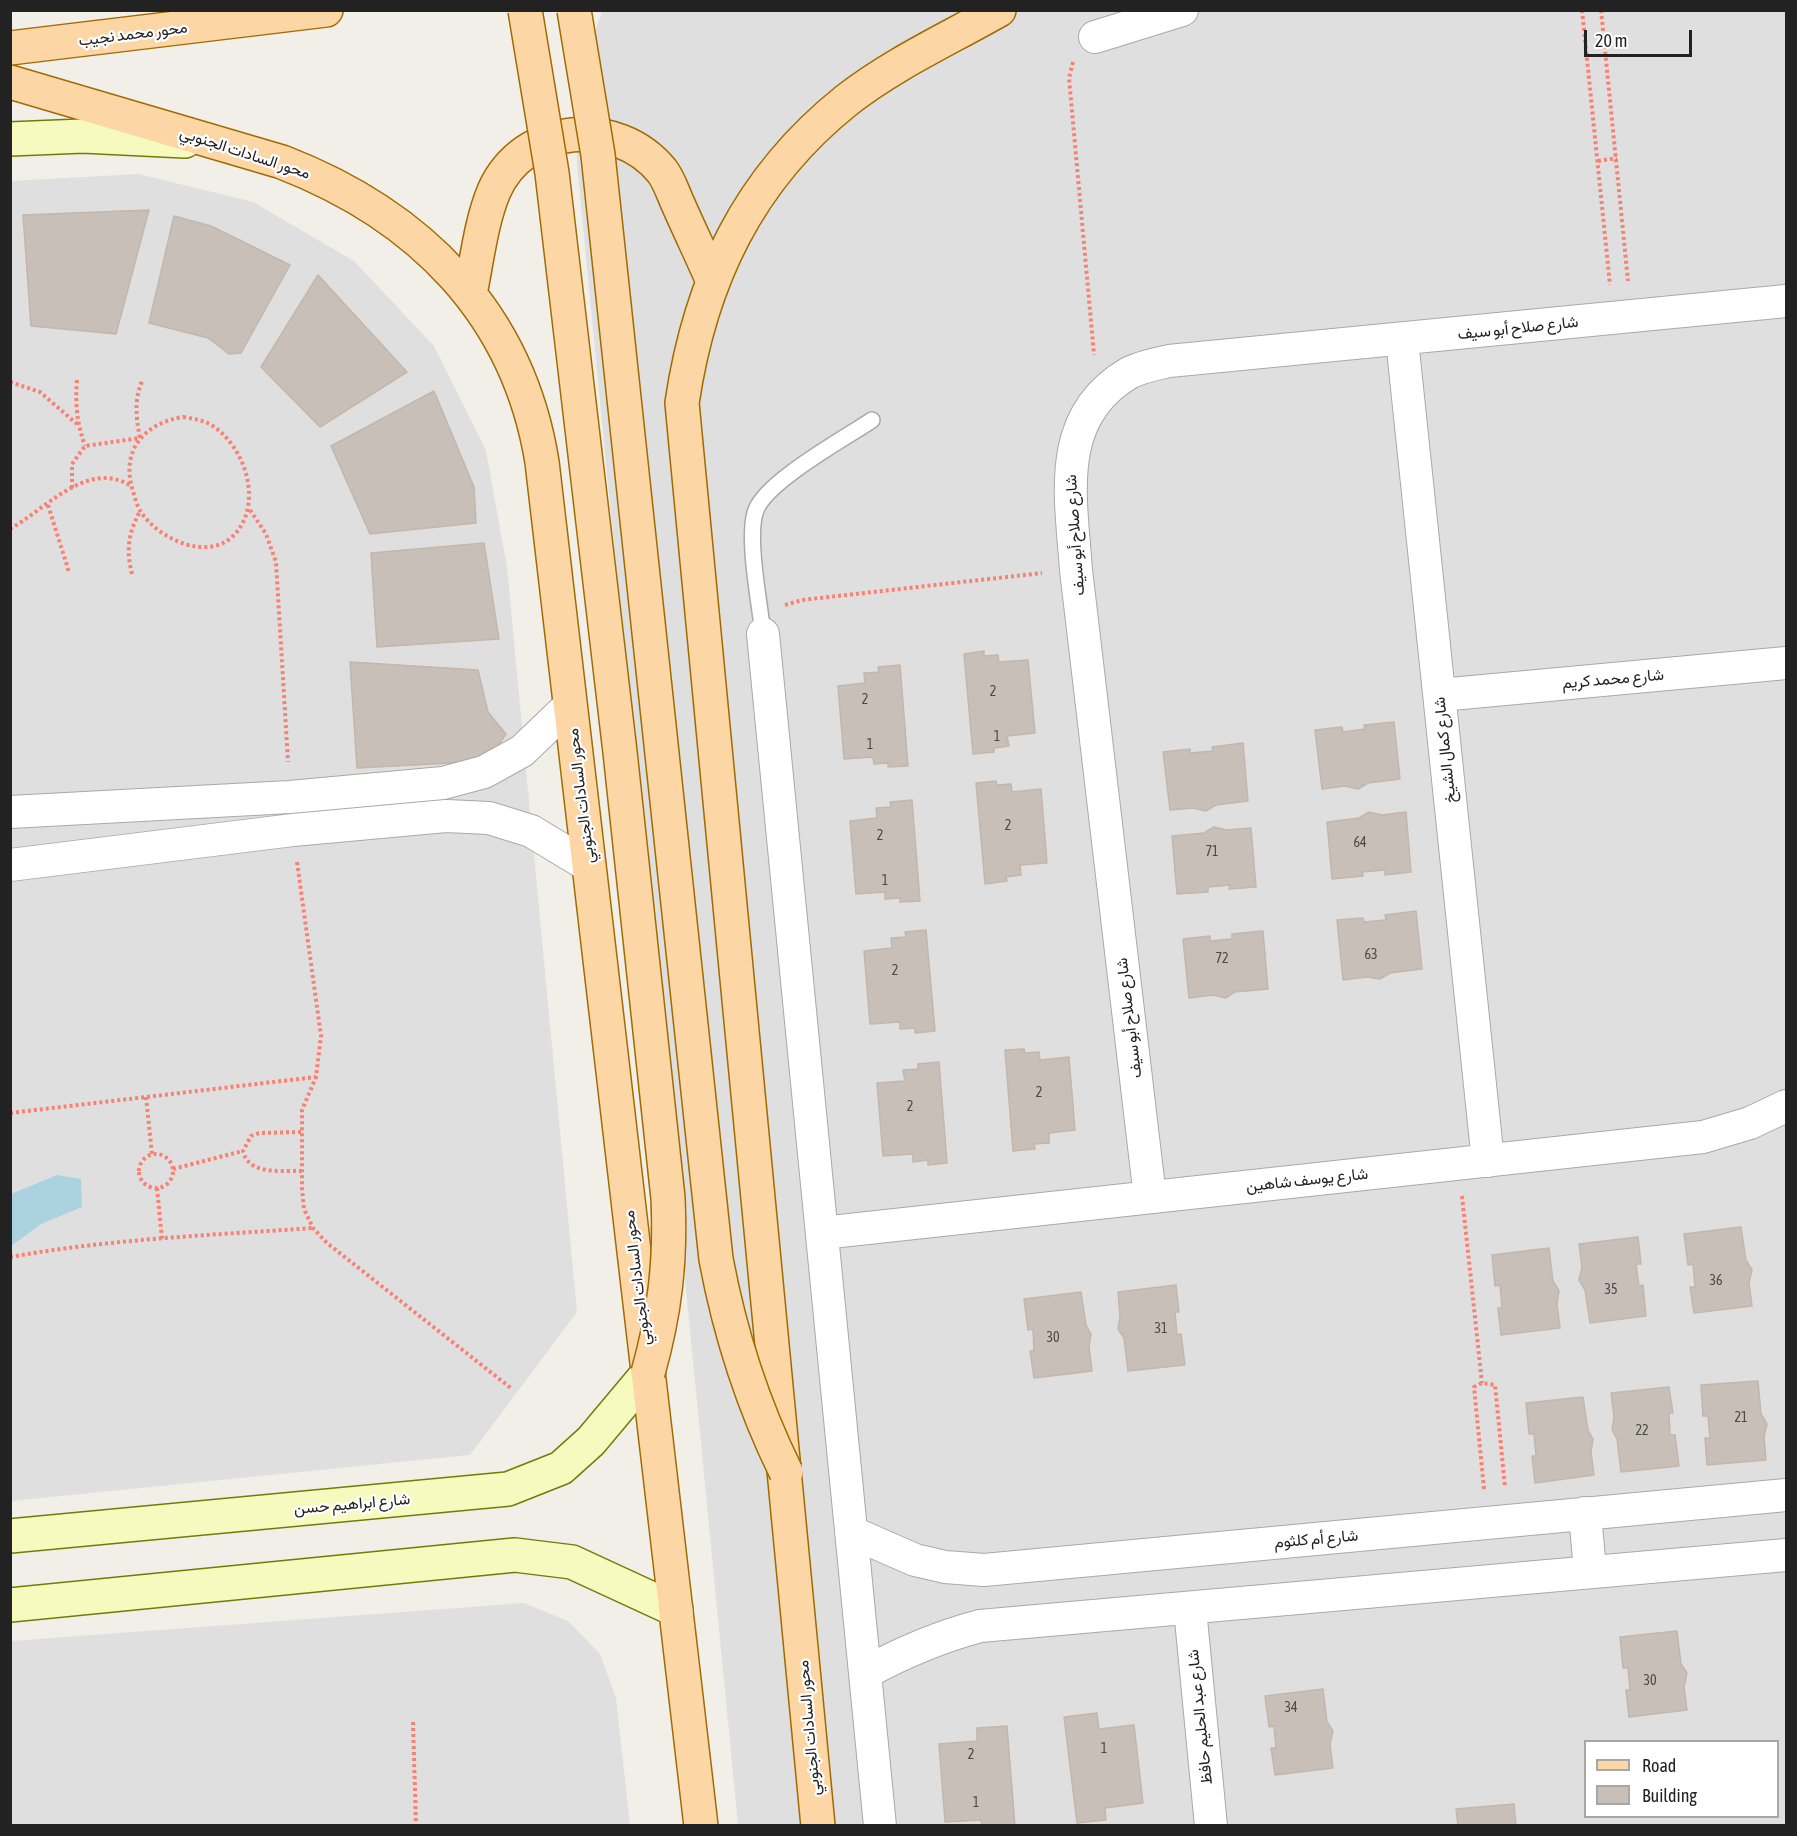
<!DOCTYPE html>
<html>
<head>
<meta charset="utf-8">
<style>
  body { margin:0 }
  #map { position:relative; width:1797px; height:1836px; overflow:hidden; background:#f2efe9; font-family:"Asap Condensed",sans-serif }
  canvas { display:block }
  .frame { position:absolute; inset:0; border:12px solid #222; pointer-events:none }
  .legend { position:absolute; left:1584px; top:1740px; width:195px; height:78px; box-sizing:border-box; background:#fff; border:2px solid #a7a7a7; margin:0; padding:8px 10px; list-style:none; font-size:18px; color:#222 }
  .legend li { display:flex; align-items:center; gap:12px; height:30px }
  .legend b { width:30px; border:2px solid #a7a7a7 }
  .scale { position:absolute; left:1584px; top:30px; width:108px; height:27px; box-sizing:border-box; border:3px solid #222; border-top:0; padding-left:8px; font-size:18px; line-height:21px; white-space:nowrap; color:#222; -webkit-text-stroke:4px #fff; paint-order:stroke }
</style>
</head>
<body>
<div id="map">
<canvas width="1797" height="1836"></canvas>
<div class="frame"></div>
<ul class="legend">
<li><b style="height:8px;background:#fcd6a4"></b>Road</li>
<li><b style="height:16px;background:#c7bfb8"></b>Building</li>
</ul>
<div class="scale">20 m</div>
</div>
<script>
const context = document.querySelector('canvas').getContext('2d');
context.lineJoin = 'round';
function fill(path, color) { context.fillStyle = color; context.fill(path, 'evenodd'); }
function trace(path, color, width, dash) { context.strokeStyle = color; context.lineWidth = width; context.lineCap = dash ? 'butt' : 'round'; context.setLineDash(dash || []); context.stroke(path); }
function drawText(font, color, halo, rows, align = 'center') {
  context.font = font + ' "Asap Condensed",Vazirmatn,sans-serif'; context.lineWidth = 4.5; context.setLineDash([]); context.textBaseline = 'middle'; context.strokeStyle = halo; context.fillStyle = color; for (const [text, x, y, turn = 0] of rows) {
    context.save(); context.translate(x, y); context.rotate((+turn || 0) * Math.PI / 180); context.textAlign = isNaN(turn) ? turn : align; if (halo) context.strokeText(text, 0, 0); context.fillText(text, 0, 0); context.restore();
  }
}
fill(new Path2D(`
  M602 11H1786V1825H738L577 164 575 90ZM1586 1742H1778V1816H1586Z
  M139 174 253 202 354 261 434 346 486 451 507 567 577 1312 470 1455 11 1501V181Z
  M524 1603 568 1621 600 1654 616 1698 630 1825H11V1641Z`), '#e0dfdf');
fill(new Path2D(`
  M57 1175 81 1179 82 1207 41 1224 11 1246V1194Z`), '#aad3df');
const building = new Path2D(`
  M149 210 116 334 31 326 23 215Z
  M174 216 211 226 290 265 241 353 229 354 208 338 149 323Z
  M318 275 407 372 320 427 261 367Z
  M434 391 474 487 476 523 370 534 331 446Z
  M484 543 499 639 377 647 371 553Z
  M984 651V656L998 655 999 662 1028 660 1035 733 1007 736 1009 746 994 748V752L973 754 964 654Z
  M350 662 478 670 488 712 506 734 495 750 470 762 357 768Z
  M900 665 908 766 888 767V763L874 764 873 757 844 759 838 686 865 683 864 673 879 672 878 667Z
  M1394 722 1400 779 1368 783 1358 789 1345 786 1322 789 1315 730 1342 727 1343 732 1365 729 1364 725Z
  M1243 743 1248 801 1216 805 1206 811 1193 808 1170 810 1163 752 1190 749V753L1213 751 1212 747Z
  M996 781 997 785 1011 784 1012 792 1041 789 1047 863 1020 865 1021 875 1006 877 1007 881 985 884 976 783Z
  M912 800 920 901 900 902V898L885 899V892L856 894 850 821 877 818 876 808 891 807 890 802Z
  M1369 812 1382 815 1406 812 1411 872 1385 875V870L1362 872 1363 876 1332 879 1327 822 1359 818Z
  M1214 827 1227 830 1251 828 1256 887 1229 889 1230 885 1208 887V892L1177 894 1172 836 1204 833Z
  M1416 911 1422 969 1390 973 1380 979 1367 977 1343 980 1337 920 1363 918 1364 922 1386 920 1385 915Z
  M926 930 935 1031 915 1033V1028L900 1029V1022L870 1024 864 951 892 948 891 938 906 937 905 932Z
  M1263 931 1268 989 1235 992 1226 998 1213 995 1189 998 1183 939 1210 936V941L1232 939V934Z
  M1024 1049 1025 1053 1039 1052 1040 1060 1069 1057 1075 1130 1049 1133V1143L1034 1144 1035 1149 1013 1151 1005 1050Z
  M939 1062 947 1163 928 1165V1160L913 1162V1154L883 1156 877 1083 905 1081 903 1070 918 1069V1064Z
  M1741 1227 1746 1260 1752 1270 1749 1283 1752 1306 1694 1313 1690 1287H1695L1693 1264 1688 1265 1684 1234Z
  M1638 1237 1641 1264H1636L1639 1286 1643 1285 1646 1316 1590 1323 1585 1290 1579 1280 1582 1267 1579 1244Z
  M1549 1248 1553 1281 1559 1291 1557 1304 1560 1328 1501 1335 1498 1308H1502L1500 1285 1495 1286 1492 1255Z
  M1176 1285 1179 1312H1175L1177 1335 1181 1334 1185 1365 1128 1371 1124 1338 1118 1329 1120 1316 1118 1292Z
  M1081 1292 1086 1325 1091 1334 1089 1347 1092 1371 1034 1378 1030 1351H1034L1033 1329 1028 1330 1024 1299Z
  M1758 1381 1761 1414 1767 1424 1764 1437 1766 1460 1707 1465 1705 1438H1710L1708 1416H1703L1701 1385Z
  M1669 1387 1673 1413H1669L1670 1435H1675L1679 1466 1621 1472 1617 1439 1612 1430 1614 1417 1611 1393Z
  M1583 1397 1588 1430 1593 1439 1591 1452 1594 1475 1535 1483 1532 1456H1536L1534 1434H1529L1526 1403Z
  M1677 1631 1681 1664 1687 1673 1684 1687 1687 1710 1629 1717 1626 1690H1630L1628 1668H1623L1620 1637Z
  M1323 1689 1327 1722 1333 1731 1330 1744 1333 1768 1275 1775 1271 1748H1276L1274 1726 1269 1727 1265 1696Z
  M1097 1713 1099 1729 1134 1725 1143 1803 1105 1808 1106 1820 1077 1823 1064 1717Z
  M1007 1726 1015 1826H982L981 1820 945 1822 939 1744 977 1741V1728Z
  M1514 1804 1516 1826H1458L1456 1809Z`);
fill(building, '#c7bfb8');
trace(building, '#c4b6ab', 1.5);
const lane = new Path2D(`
  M763 634C760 605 746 536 756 510 767 481 844 439 872 420`);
const street = new Path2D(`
  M1095 37 1182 10
  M1402 340 1488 1161
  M763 634 880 1826
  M1440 695 1786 663
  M10 812 290 797 443 783 484 772 522 751 570 705
  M10 865 293 830 446 816 489 818 531 831 589 866
  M1150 1197 1076 570C1071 497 1054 417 1129 373 1140 367 1156 364 1169 361L1786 301
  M822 1233 1703 1137 1750 1123 1786 1106
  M1585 1513 1590 1571
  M851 1532 915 1560 945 1567 984 1570 1786 1495
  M1190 1609 1211 1826
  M865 1673C903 1652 939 1637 980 1626L1786 1555`);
const secondary = new Path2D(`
  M10 139 83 136 185 141
  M10 1536 508 1489 561 1468 591 1441 648 1373
  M10 1605 515 1555 572 1562 676 1610`);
const primary = new Path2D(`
  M10 48 326 10
  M10 82 282 162C419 215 518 313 542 462L701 1826
  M470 294C477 260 481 222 494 191 524 123 617 116 662 171 669 180 673 193 678 204 689 229 701 254 712 279
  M818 1826 682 403C700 281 748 179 847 100 893 64 948 39 999 10`);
trace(lane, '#a9a9a9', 18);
trace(street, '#a9a9a9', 34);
trace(secondary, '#707d05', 36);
trace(primary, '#a06b00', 36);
trace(new Path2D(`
  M1582 10 1610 285
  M1601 10 1628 281
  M1073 62 1069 78 1094 355
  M1598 161 1617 158
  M77 380C75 405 77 423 85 446
  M10 382 40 392 77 424
  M183 417C194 419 204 420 213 426 247 449 264 507 232 537 205 561 158 538 141 512 137 506 135 498 133 491 120 451 144 423 183 417Z
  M72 488V464L85 446 140 438C136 417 134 401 142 381
  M48 505 69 572
  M250 510 266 534 276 562 288 762
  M10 529C47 508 88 459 131 486
  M132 574C126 550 128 534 140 511
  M785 605 802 600 1042 573
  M297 862 321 1036 316 1077 302 1110V1189L304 1209 313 1228 327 1243 512 1389
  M146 1097 152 1154
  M10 1113 316 1077
  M301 1132 259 1133 251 1136 243 1151C249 1176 281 1170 302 1171
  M139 1171a17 17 0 1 1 34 0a17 17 0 1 1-34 0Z
  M173 1169 243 1151
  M157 1188 162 1239
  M1462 1196 1482 1383
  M10 1257C110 1239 212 1235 313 1228
  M1484 1489 1474 1387 1482 1383 1495 1385 1505 1487
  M413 1722 416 1826`), '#fa8072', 4, [3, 3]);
trace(lane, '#fff', 15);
trace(street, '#fff', 32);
trace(secondary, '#f7fabf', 33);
trace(primary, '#fcd6a4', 33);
const primaryBridge = new Path2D(`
  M525 10 552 173 620 752 668 1198C671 1261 665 1312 648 1373
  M574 10 598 155 716 1259C730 1334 752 1403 786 1472`);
trace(primaryBridge, '#a06b00', 36, []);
trace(primaryBridge, '#fcd6a4', 33);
drawText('14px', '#4b4948', null, [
  ["2",993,692],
  ["2",865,700],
  ["1",997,737],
  ["1",870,745],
  ["2",1008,826],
  ["2",880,836],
  ["64",1360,843],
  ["71",1212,852],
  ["1",885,881],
  ["63",1371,955],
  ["72",1222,959],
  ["2",895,971],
  ["2",1039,1093],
  ["2",910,1107],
  ["36",1716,1281],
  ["35",1611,1290],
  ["31",1161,1329],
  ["30",1053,1338],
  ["21",1741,1418],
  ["22",1642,1431],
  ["30",1650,1681],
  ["34",1291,1708],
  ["1",1104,1749],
  ["2",971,1755],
  ["1",976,1803]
]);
drawText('16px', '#222', '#fff', [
  ["محور محمد نجيب",133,34,-7],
  ["محور السادات الجنوبي",245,153,18],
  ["شارع صلاح أبو سيف",1518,328,-6],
  ["شارع صلاح أبو سيف",1075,535,-94],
  ["شارع محمد كريم",1613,679,-5],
  ["شارع كمال الشيخ",1445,750,-96],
  ["محور السادات الجنوبي",581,796,-97],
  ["شارع صلاح أبو سيف",1129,1018,-97],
  ["شارع يوسف شاهين",1307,1180,-6],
  ["محور السادات الجنوبي",637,1278,-97],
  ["شارع ابراهيم حسن",352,1504,-5],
  ["شارع أم كلثوم",1316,1539,-5],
  ["شارع عبد الحليم حافظ",1200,1717,-96],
  ["محور السادات الجنوبي",809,1728,-95]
]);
</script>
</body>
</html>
